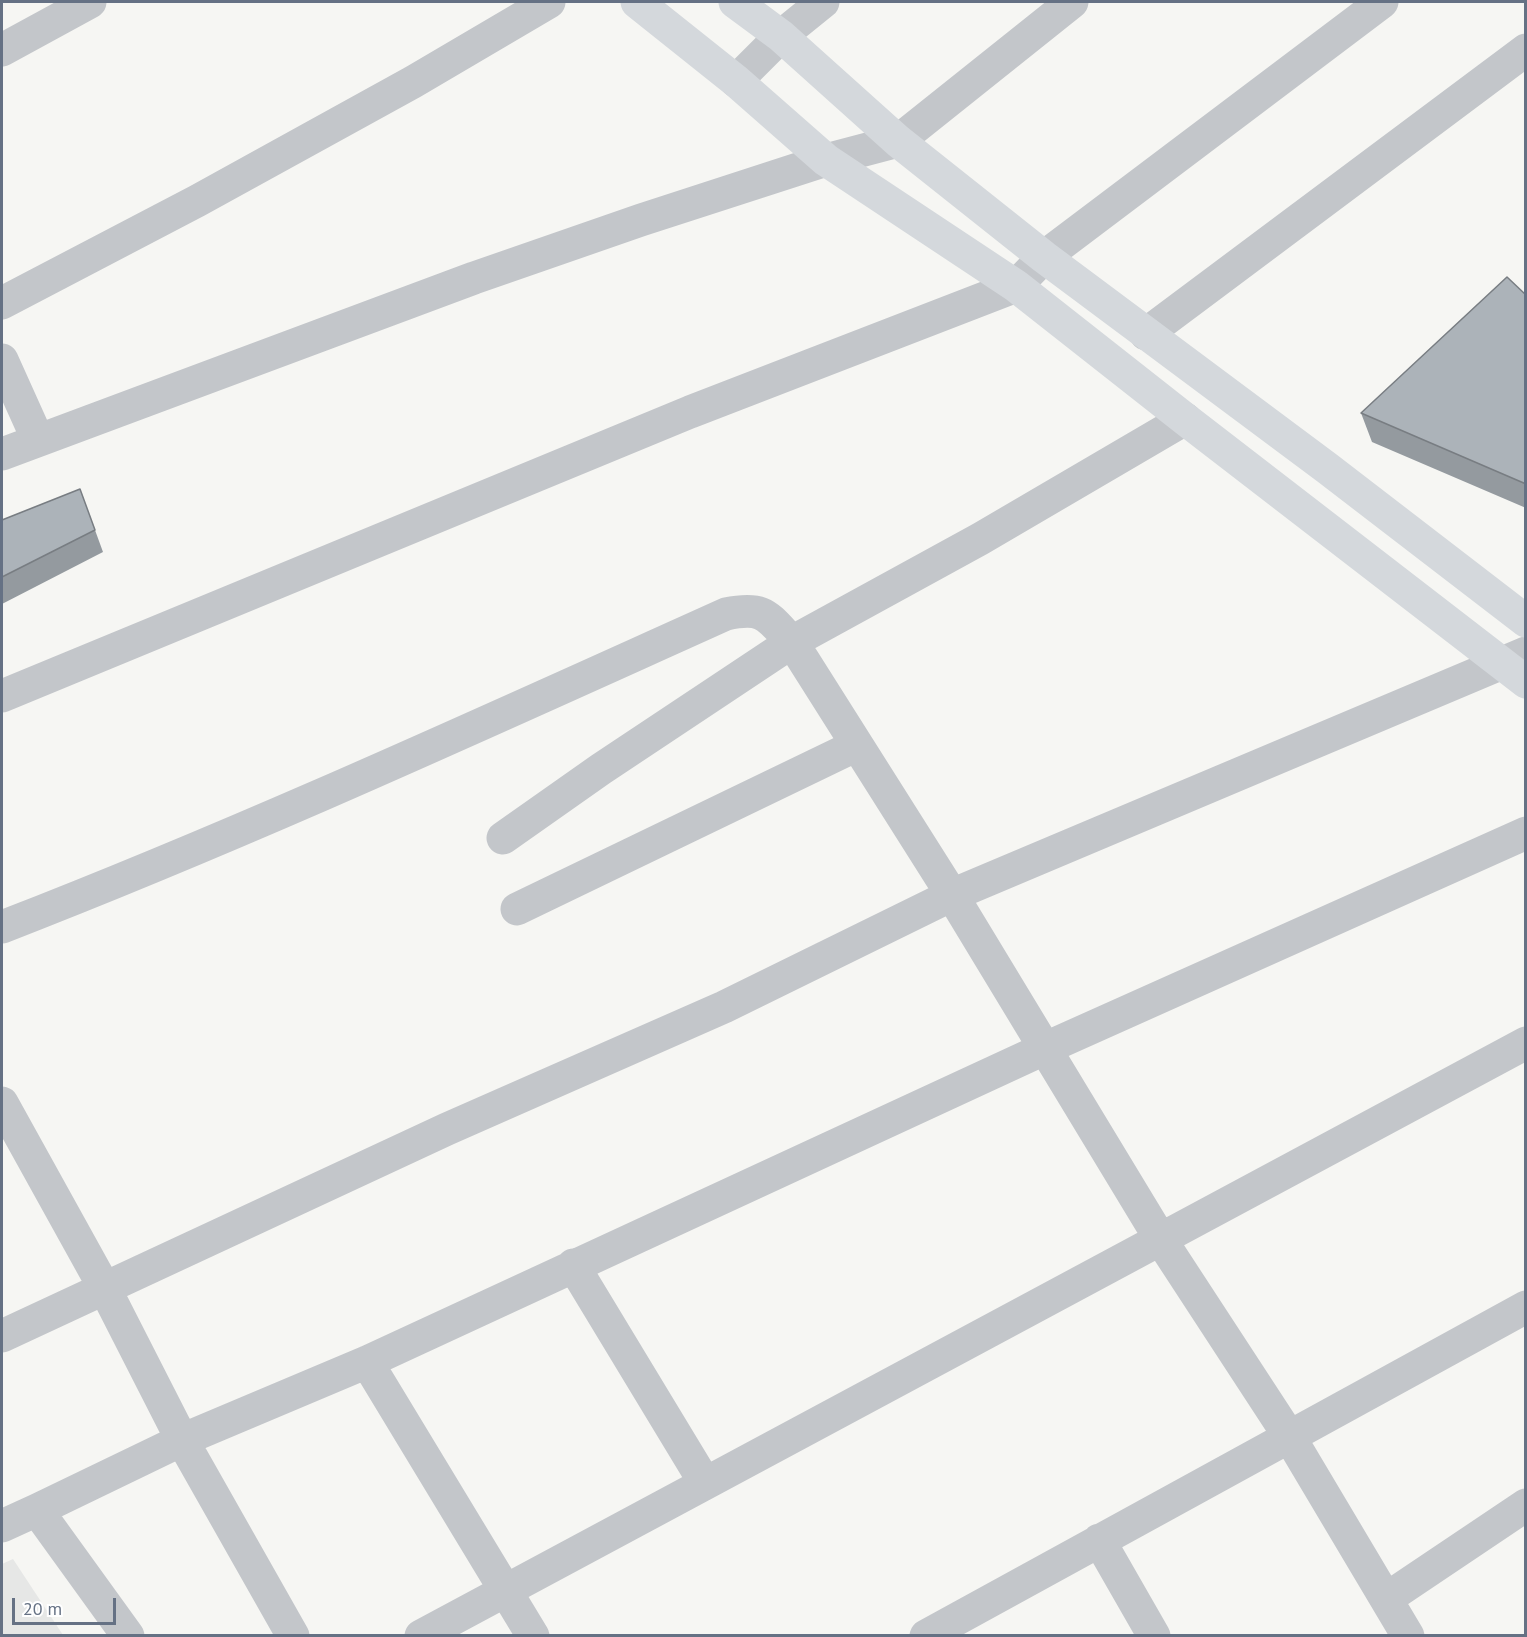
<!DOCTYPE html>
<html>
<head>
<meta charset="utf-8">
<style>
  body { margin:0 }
  #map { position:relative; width:1527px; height:1637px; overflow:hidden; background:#f6f6f3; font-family:"PT Sans",sans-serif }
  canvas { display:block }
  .frame { position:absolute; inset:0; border:3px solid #657184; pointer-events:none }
  .scale { position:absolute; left:12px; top:1598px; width:104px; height:27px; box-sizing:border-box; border:3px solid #657184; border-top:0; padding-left:8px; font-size:18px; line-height:21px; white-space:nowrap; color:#657184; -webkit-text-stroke:4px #fff; paint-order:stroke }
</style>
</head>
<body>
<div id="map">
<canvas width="1527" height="1637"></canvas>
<div class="frame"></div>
<div class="scale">20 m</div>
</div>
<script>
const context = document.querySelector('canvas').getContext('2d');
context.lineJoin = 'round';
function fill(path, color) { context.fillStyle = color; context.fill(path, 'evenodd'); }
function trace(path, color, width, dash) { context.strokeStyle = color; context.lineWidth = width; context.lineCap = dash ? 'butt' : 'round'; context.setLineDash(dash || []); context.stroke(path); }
fill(new Path2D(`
  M13 1559 63 1635H2V1564Z`), '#e6e7e6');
trace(new Path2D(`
  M2 50 90 2
  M736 81 781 36 823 2
  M2 303 197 201 413 82 549 2
  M1146 334 1526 50
  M2 360 38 440
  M2 454 474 278 641 220 826 160 898 141 1072 2
  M2 696 690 412 1016 286 1044 257 1382 2
  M503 838 601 769 792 642 980 539 1185 419
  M517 909 857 745
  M2 927C247 832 486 722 726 614 765 606 767 616 792 642L952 895 1161 1240 1289 1436 1408 1636
  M2 1103 105 1289 182 1440 293 1636
  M573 1265 705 1483
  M2 1336 447 1129 724 1007 952 895 1526 653
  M367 1362 533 1636
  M37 1510 128 1636
  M2 1526 37 1510 182 1440 367 1362 1046 1048 1526 833
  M1099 1540 1154 1636
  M1386 1599 1526 1505
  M421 1636 1526 1043
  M926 1636 1526 1307`), '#c3c6ca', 33);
trace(new Path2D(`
  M637 2 736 81 826 160 1016 286 1185 419 1526 682
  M735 2 781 36 898 141 1044 257 1327 468 1526 621`), '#d4d8dc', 33);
fill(new Path2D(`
  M1526 295V508L1372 442 1361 413Z
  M80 489 103 552 2 604V520Z`), '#949a9f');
const building = new Path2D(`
  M1507 277 1526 295V484L1361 413Z
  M80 489 95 530 2 577V520Z`);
fill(building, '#acb3b9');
trace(building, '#787d82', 1.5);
</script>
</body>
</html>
